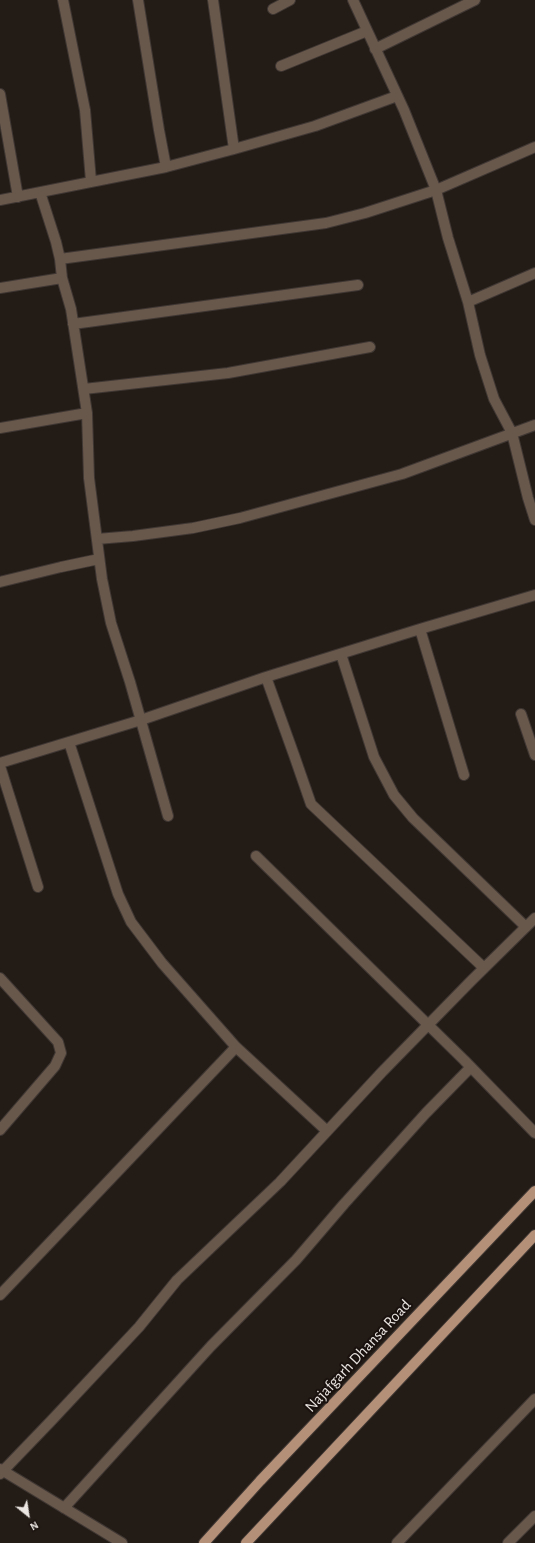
<!DOCTYPE html>
<html>
<head>
<meta charset="utf-8">
<style>
  body { margin:0 }
  #map { position:relative; width:535px; height:1543px; overflow:hidden; background:#231b16; font-family:"Alegreya Sans",sans-serif }
  canvas { display:block }
  .north { position:absolute; left:8px; top:1495px; width:40px; height:40px; -webkit-text-stroke:3px #1a120e; paint-order:stroke; rotate:150deg; font-size:11px; font-weight:700; line-height:16px; text-align:center; color:#ebe6e2 }
  .north::after { content:''; display:block; margin:auto; width:14px; height:18px; background:#ebe6e2; clip-path:polygon(50% 0,100% 100%,50% 72%,0 100%) }
</style>
</head>
<body>
<div id="map">
<canvas width="535" height="1543"></canvas>
<div class="north">N</div>
</div>
<script>
const context = document.querySelector('canvas').getContext('2d');
context.lineJoin = 'round';
function trace(path, color, width, dash) { context.strokeStyle = color; context.lineWidth = width; context.lineCap = dash ? 'butt' : 'round'; context.setLineDash(dash || []); context.stroke(path); }
function drawText(font, color, halo, rows, align = 'center') {
  context.font = font + ' "Alegreya Sans",sans-serif'; context.lineWidth = 4; context.setLineDash([]); context.textBaseline = 'middle'; context.strokeStyle = halo; context.fillStyle = color; for (const [text, x, y, turn = 0] of rows) {
    context.save(); context.translate(x, y); context.rotate((+turn || 0) * Math.PI / 180); context.textAlign = isNaN(turn) ? turn : align; if (halo) context.strokeText(text, 0, 0); context.fillText(text, 0, 0); context.restore();
  }
}
const minor = new Path2D(`
  M63 0 85 110 91 181
  M138 0 159 130 166 167
  M213 0 234 149
  M353 0 404 110 436 190 448 238 468 302 480 355 494 399 512 433 528 498 535 520
  M273 9 290 0
  M375 49 475 0
  M281 66 367 31
  M0 94 18 197
  M40 192 56 242 60 259 62 278 71 309 87 413 89 478 102 579 111 623 130 682 168 816
  M0 200 166 167 234 149 315 126 397 96
  M60 259 326 223 365 213 436 190 535 147
  M0 288 62 278
  M468 302 535 273
  M73 324 358 285
  M84 389 228 373 370 347
  M0 428 87 413
  M97 539 133 536 193 528 240 518 402 474 535 425
  M0 582 61 567 99 559
  M420 629 464 775
  M341 654 374 757 394 795 413 818 526 927
  M266 677 294 755 311 804 484 968
  M521 714 535 755
  M69 742 118 894 131 922 162 963 236 1047 327 1131
  M0 763 141 720 266 677 420 629 535 595
  M0 766 38 887
  M256 856 464 1060 535 1133
  M0 978 58 1042 61 1053 55 1066 0 1130
  M0 1295 236 1047
  M0 1469 122 1543
  M0 1474 51 1421 139 1327 177 1280 280 1182 382 1072 471 981 535 918
  M64 1508 211 1346 296 1260 344 1204 426 1113 471 1067
  M397 1543 535 1399
  M508 1543 535 1516`);
const major = new Path2D(`
  M204 1543 260 1481 535 1191
  M246 1543 535 1235`);
trace(minor, '#3f3733', 12);
trace(major, '#3f3733', 12);
trace(minor, '#68574b', 10);
trace(major, '#b59078', 10);
drawText('16px', '#ebe6e2', '#1a120e', [
  ["Najafgarh Dhansa Road",358,1356,-47]
]);
</script>
</body>
</html>
